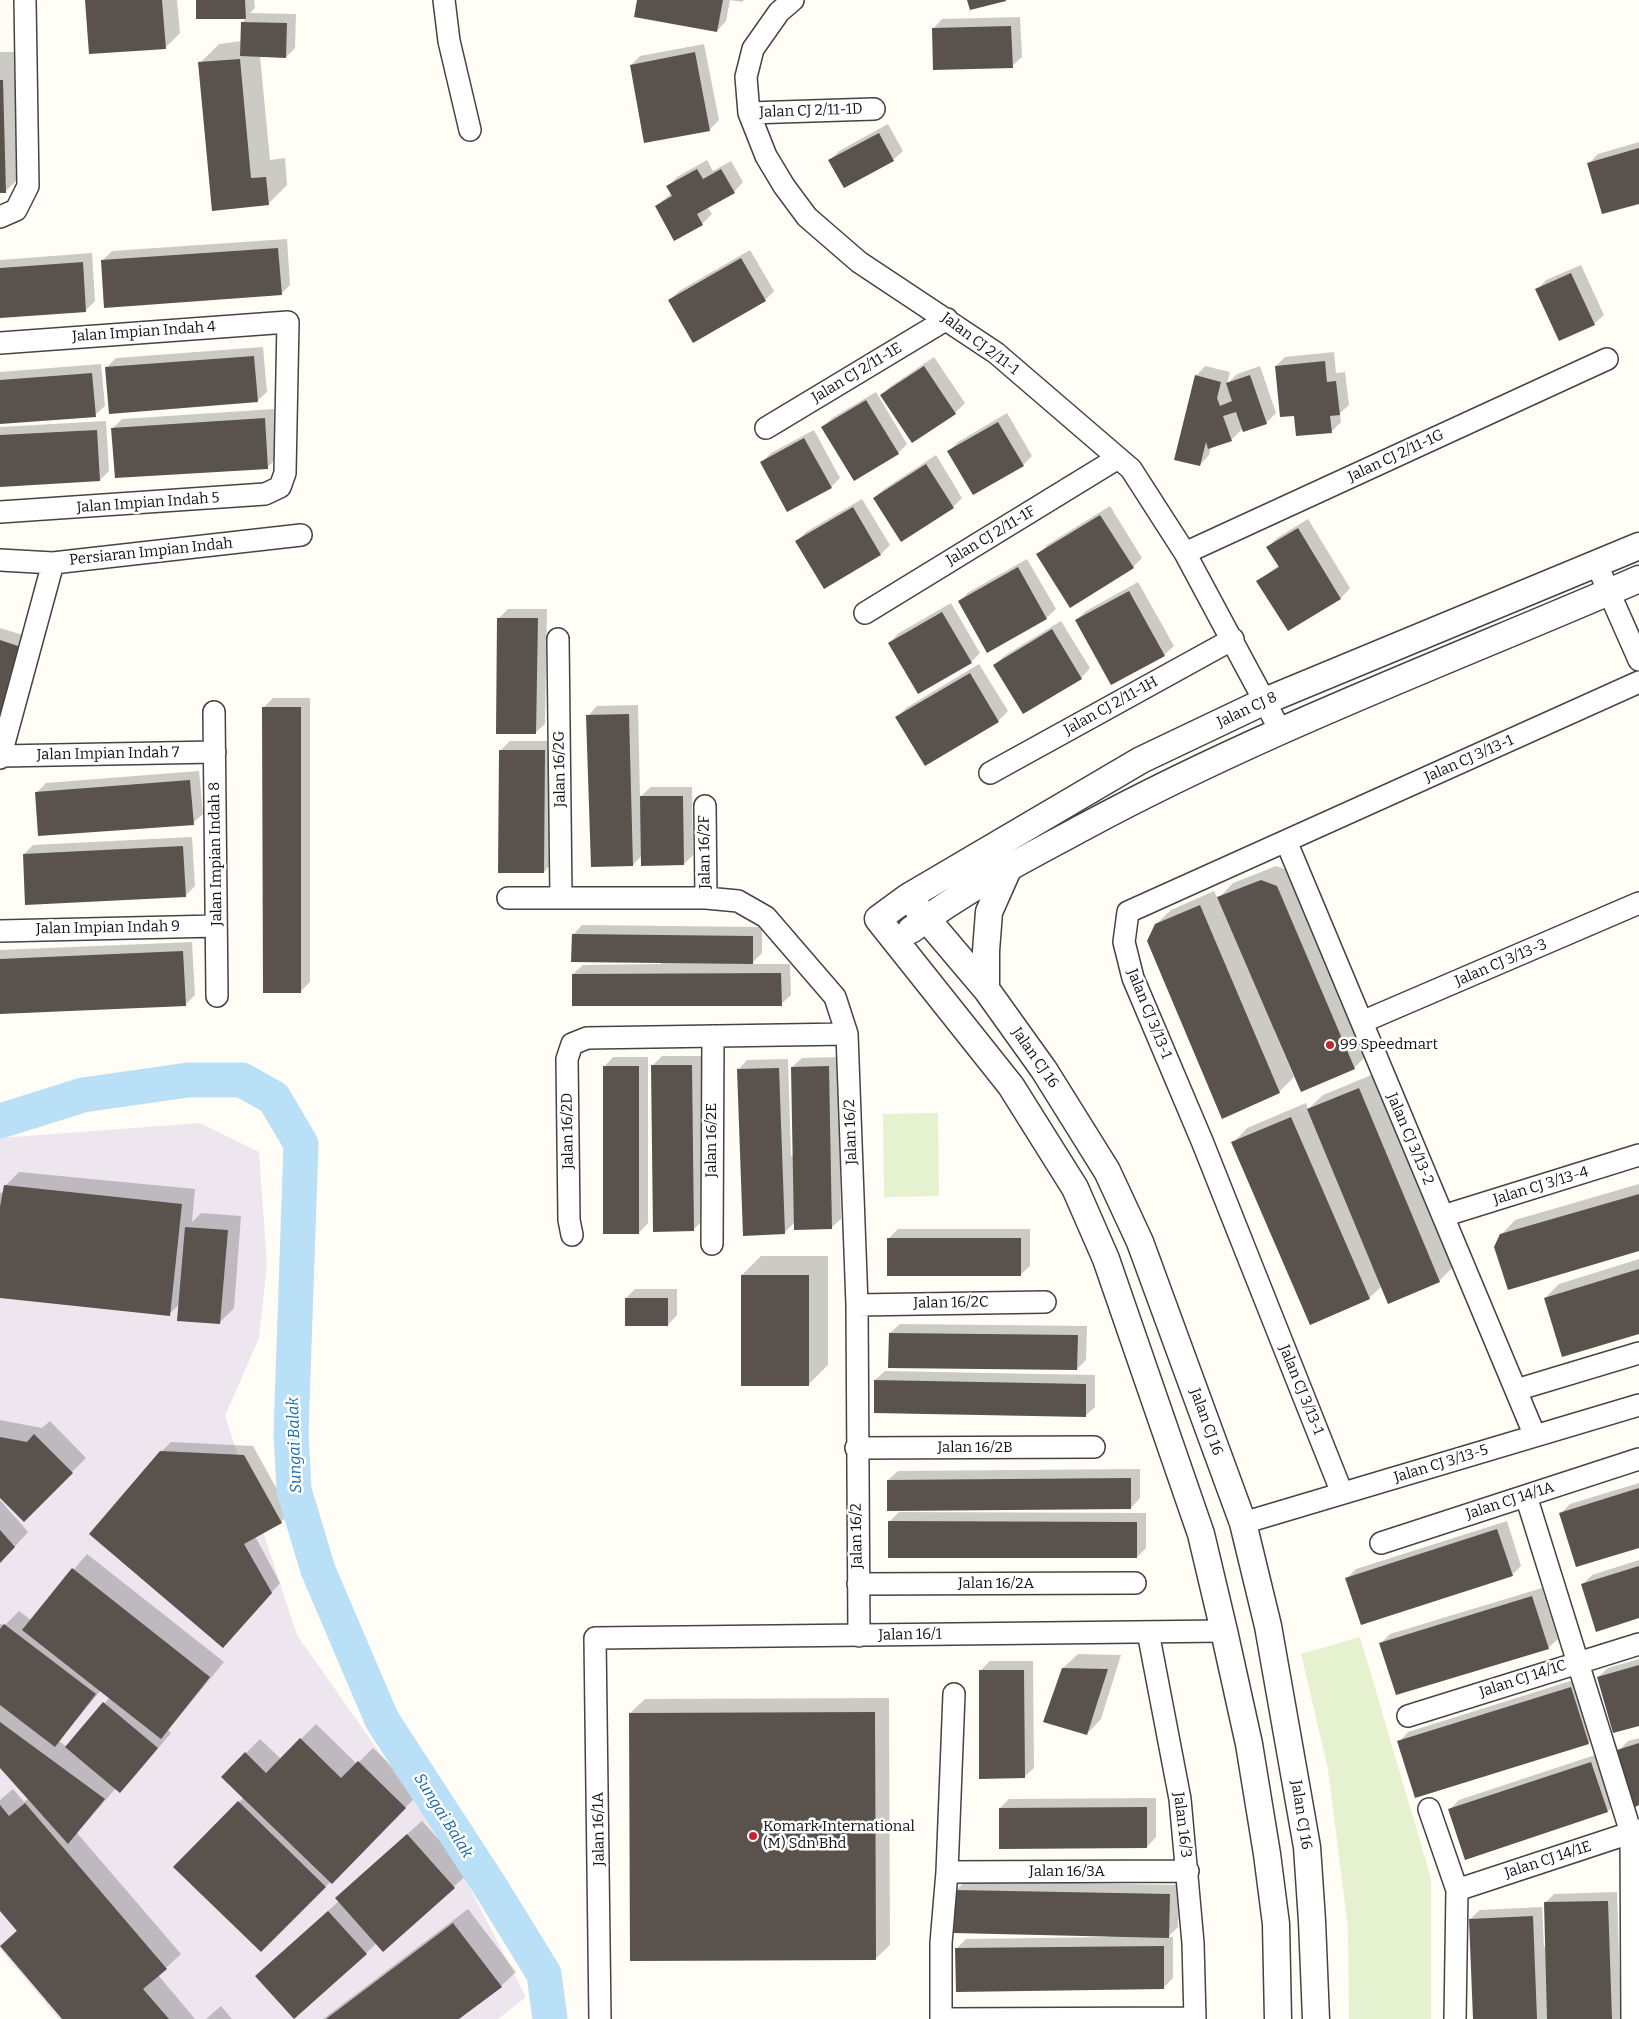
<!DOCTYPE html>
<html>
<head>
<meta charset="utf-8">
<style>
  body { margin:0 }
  canvas { display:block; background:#fffdf5 }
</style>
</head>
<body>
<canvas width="1639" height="2019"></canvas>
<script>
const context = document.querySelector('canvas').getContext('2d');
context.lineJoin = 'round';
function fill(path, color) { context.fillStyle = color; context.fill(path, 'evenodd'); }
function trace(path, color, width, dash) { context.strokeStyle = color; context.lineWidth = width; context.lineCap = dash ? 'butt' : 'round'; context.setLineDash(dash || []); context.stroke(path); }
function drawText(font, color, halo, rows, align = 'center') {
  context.font = font + ' Bitter,serif'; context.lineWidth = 5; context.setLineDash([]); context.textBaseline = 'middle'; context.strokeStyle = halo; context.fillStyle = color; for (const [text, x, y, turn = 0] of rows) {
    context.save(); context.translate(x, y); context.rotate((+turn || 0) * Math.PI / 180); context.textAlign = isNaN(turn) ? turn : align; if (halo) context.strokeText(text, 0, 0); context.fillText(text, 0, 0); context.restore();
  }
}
fill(new Path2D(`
  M200 1123 259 1152 267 1265 259 1338 225 1416 297 1635 456 1861 526 1997 498 2019H59L0 1949V1138Z`), '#eee6ef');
fill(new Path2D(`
  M938 1113 939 1196 884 1197 883 1114Z
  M1360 1637 1431 1878V2019H1349L1348 1928 1328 1769 1301 1654Z`), '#e6f2cf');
fill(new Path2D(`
  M86 0H177L180 33 165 48Z
  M197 0H254L255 8 250 13 296 14 295 48 286 57 260 56 270 160 285 158 287 185 268 204 213 210 200 63 219 44 242 41 243 22 247 17 197 18Z
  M638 0H744L742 2 730 0 726 21 717 31Z
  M1020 17 1022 57 1012 66 933 29 942 19Z
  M704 44 719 120 709 130 631 65 640 56Z
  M0 52H32L34 163 5 192H0Z
  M888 124 903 151 893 160H830L839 151Z
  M1639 142V202L1589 163 1598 154Z
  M707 160 713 171 731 161 743 182 734 192 707 207 712 214 702 224 656 206 672 193 668 186 677 177Z
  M287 239 290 285 281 294 102 261 112 251Z
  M750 250 774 291 765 300 669 301 679 291Z
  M92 253 95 301 86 310 0 317V260Z
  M1581 265 1604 315 1594 324 1537 290 1546 280Z
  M263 347 267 392 257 401 106 368 116 358Z
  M1334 352 1336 373 1345 372 1349 405 1340 413 1341 422 1331 432 1295 415 1276 366 1285 357Z
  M934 357 965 403 955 413 912 441 881 395 891 386Z
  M101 364 105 406 95 415 0 423V372Z
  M1205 366 1230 372 1227 384 1237 374 1260 366 1276 413 1266 423 1243 428 1231 440 1211 446 1209 455 1200 465 1196 376Z
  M876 392 907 444 898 453 823 427 832 418Z
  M274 409 277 458 267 468 113 428 122 419Z
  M1007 413 1032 456 1023 465 949 451 958 442Z
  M106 421 109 471 100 480 0 486V427Z
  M814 430 840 478 831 487 761 463 771 453Z
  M936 455 962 498 953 507 874 498 884 489Z
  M862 499 890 545 881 554 797 541 806 532Z
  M1110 506 1142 558 1133 567 1038 555 1047 545Z
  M1308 519 1350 588 1341 598 1288 630 1258 581 1279 565 1268 547 1277 538Z
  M1027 559 1056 609 1046 618 959 601 969 592Z
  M1138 582 1174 646 1164 655 1076 620 1086 611Z
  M951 603 980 653 971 662 889 643 899 633Z
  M508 609H547L545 724 535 733 499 618Z
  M1061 621 1090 668 1081 678 995 665 1004 656Z
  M0 628 33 638 0 740Z
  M979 664 1008 711 998 721 925 764 897 717 906 708Z
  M273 698H310V982L301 991 263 708Z
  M638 705 640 797 651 787H692L693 855 684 864 642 855 633 865 588 716 597 706Z
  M510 741H554L553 862 544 872 501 750Z
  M199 771 203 814 193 823 36 793 46 783Z
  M192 837 195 886 185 896 24 854 33 845Z
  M1276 866 1291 871 1368 1054 1354 1068 1276 1029 1274 1030 1294 1077 1279 1092 1156 924 1171 910 1214 891 1218 899 1233 883Z
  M582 925 762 927V953L751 964H790L791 995 781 1004 573 974 583 965 661 964V962L573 935Z
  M192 942 195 995 185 1005 0 1012V950Z
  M662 1056H701L703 1220 693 1230 652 1066Z
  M613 1057H648V1223L639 1233 604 1067Z
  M838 1057 841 1219 831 1228 795 1222 784 1233 738 1070 747 1060 788 1059 791 1156H794L792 1067 802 1058Z
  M1374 1074 1453 1267 1439 1281 1382 1286 1369 1298 1233 1143 1247 1128 1306 1103 1308 1109 1323 1095Z
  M19 1172 195 1189 192 1222 201 1213 241 1216 234 1308 219 1323 180 1304 169 1314 0 1297V1193L4 1192 5 1186Z
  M1639 1184V1250L1501 1235 1515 1220Z
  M898 1229H1030V1266L1020 1275 889 1238Z
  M761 1256H828V1365L809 1384 742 1275Z
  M1639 1259V1332L1545 1298 1559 1284Z
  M635 1289H677V1315L668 1325 626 1298Z
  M900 1324 1087 1326 1086 1360 1077 1369 890 1333Z
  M885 1371 1095 1375V1407L1085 1416 875 1380Z
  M0 1420 42 1428 50 1421 86 1458 24 1520 0 1496Z
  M171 1442 253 1446 290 1513 281 1522 255 1536 280 1583 223 1647 161 1452Z
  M1140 1469V1498L1131 1508 888 1480 898 1471Z
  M1639 1483V1546L1561 1513 1570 1504Z
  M0 1500 28 1532 0 1563Z
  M899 1512 1146 1513V1548L1137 1557 889 1522Z
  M1507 1521 1521 1566 1512 1575 1347 1578 1356 1569Z
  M87 1554 224 1662 168 1730 171 1733 134 1777 120 1791 116 1788 77 1833 181 1954 158 1975 195 2019H64L1 1946 18 1929 0 1909V1800L13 1789 24 1802 29 1798 0 1766V1624L5 1625 19 1611 31 1620ZM101 1690 110 1697 67 1747 59 1741Z
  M1639 1560V1617L1583 1584 1592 1575Z
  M1542 1588 1558 1639 1548 1648 1381 1643 1390 1634Z
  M1078 1654 1121 1655 1101 1719 1087 1734 1063 1668Z
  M1639 1659V1725L1598 1677 1608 1668Z
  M990 1661H1033L1034 1768 1024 1777 980 1671Z
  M1580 1678 1598 1733 1588 1743 1399 1742 1408 1732Z
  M889 1698 890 1945 875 1959 630 1713 645 1699Z
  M316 1724 357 1764 373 1748 420 1793 261 1951 175 1867 244 1797 222 1777 260 1739 281 1759Z
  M1639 1738V1804L1619 1750 1628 1741Z
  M1601 1753 1617 1802 1608 1811 1450 1809 1459 1800Z
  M1156 1798V1837L1147 1847 1000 1808 1009 1799Z
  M422 1821 469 1873 383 1950 377 1943 295 2018 271 1962 339 1901 351 1884Z
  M966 1881 1179 1885 1178 1927 1168 1937H1173V1978L1163 1988 956 1949 966 1939 1110 1937V1935L956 1890Z
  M1617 1892 1621 2019H1474L1470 1919 1480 1910 1542 1907 1544 1947H1546L1545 1903 1554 1894Z
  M468 1909 516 1972 501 1986 457 2019H323Z
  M221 2006 232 2019H206Z`), '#0003');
trace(new Path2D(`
  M0 1121 83 1095 188 1080H242L274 1098 301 1144 291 1433 294 1490 318 1570 382 1720 488 1883 544 1974 550 2019`), '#b9e0f7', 35);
fill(new Path2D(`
  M85 0H162L166 49 89 54Z
  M196 0H245L246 19H196Z
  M637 0H723L717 32 634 17Z
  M967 0H1006V1L970 10Z
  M241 22 287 23 286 58 240 56Z
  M1011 26 1013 68 933 70 932 28Z
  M695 52 710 131 644 143 630 65Z
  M240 59 251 178 266 177 269 205 212 211 198 62Z
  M0 80H3L6 193H0Z
  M879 133 894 161 844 188 828 160Z
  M1639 148V204L1602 214 1587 163Z
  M697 169 703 179 721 169 735 193 697 214 703 225 674 241 655 206 672 196 666 186Z
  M278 248 282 295 104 308 101 260Z
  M741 258 766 301 693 343 668 300Z
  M83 262 86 312 0 318V268Z
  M1571 273 1595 325 1559 341 1535 289Z
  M254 356 258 402 109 414 105 367Z
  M1325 361 1327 382 1336 381 1340 415 1330 416 1332 433 1296 436 1294 416 1280 417 1275 366Z
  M924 366 956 414 912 443 880 395Z
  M92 373 96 417 0 424V380Z
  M1195 375 1221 382 1217 398 1220 406 1232 401 1226 383 1250 375 1267 424 1243 432 1236 412 1223 416 1232 441 1208 449 1206 442 1200 466 1174 460Z
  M866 400 899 454 854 481 821 427Z
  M265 418 268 469 115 478 111 428Z
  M998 422 1024 466 973 495 947 451Z
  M97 430 100 481 0 487V435Z
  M804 438 832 488 787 512 760 462Z
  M926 464 954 508 901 542 873 498Z
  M853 507 881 555 824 589 795 541Z
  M1100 515 1134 568 1070 608 1036 554Z
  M1298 528 1341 599 1288 631 1256 581 1279 567 1266 547Z
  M1018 567 1047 619 987 653 958 601Z
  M1129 591 1165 656 1111 685 1075 620Z
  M942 612 972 663 918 694 888 643Z
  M497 618H538L536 734H496Z
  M1052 629 1082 679 1023 714 993 665Z
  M0 640 24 648 0 721Z
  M970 673 999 722 925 766 895 717Z
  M262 707H301V993H263Z
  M629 714 633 866 591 867 586 715Z
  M499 750H545L544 873H498Z
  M190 780 194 825 38 836 35 792Z
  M640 796H683L684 865 641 866Z
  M183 846 186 897 25 905 23 854Z
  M1261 880 1277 886 1355 1069 1301 1092 1217 897Z
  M1200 905 1280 1093 1222 1119 1147 941 1155 924Z
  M572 934 753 936V964L571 962Z
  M183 951 186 1006 0 1014V959Z
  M781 973 782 1006H572V974Z
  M651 1065H692L694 1231 653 1232Z
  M603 1066H639V1234H603Z
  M829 1066 832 1229 794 1230 791 1067Z
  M779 1068 785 1234 743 1236 737 1069Z
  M1359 1088 1440 1282 1388 1304 1307 1109Z
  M1291 1117 1370 1299 1310 1325 1231 1142Z
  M4 1185 182 1204 170 1316 0 1298V1207Z
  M1639 1194V1251L1508 1290 1494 1247 1500 1234Z
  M185 1227 228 1230 220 1324 177 1321Z
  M887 1238H1021V1276H887Z
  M1639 1269V1334L1562 1357 1544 1298Z
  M741 1275H809V1386H741Z
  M625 1298H668V1326H625Z
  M889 1333 1078 1335 1077 1370 888 1368Z
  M874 1380 1086 1384V1417L874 1413Z
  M34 1434 73 1473 24 1522 0 1498V1437L27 1442Z
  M160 1451 244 1455 282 1523 244 1544 272 1593 223 1648 89 1534Z
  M1131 1478V1509L887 1511V1480Z
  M1639 1488V1548L1576 1567 1559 1513Z
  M888 1521 1137 1522V1558H888Z
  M1497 1529 1513 1576 1361 1625 1345 1578Z
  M0 1530 15 1547 0 1563Z
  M1639 1566V1618L1596 1632 1581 1584Z
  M72 1568 210 1677 161 1739 22 1630Z
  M1532 1596 1549 1649 1396 1695 1379 1643Z
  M4 1624 96 1694 55 1747 0 1705V1629Z
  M1639 1665V1726L1613 1733 1597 1677Z
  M1062 1668 1108 1669 1087 1735 1043 1722Z
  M979 1670H1024L1025 1778 979 1779Z
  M1571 1687 1589 1744 1415 1798 1397 1741Z
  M103 1702 158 1748 120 1793 65 1747Z
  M875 1712 876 1960 630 1961 629 1713Z
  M0 1722 105 1799 68 1844 0 1768Z
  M300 1738 341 1778 358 1761 406 1808 332 1884 221 1777 245 1752 266 1773Z
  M1639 1743V1805L1635 1807 1617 1750Z
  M1591 1762 1608 1812 1465 1860 1448 1809Z
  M238 1801 326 1887 261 1952 173 1867Z
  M25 1803 167 1969 143 1989 169 2019H62L0 1946 17 1931 0 1911V1805L9 1816Z
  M1147 1807V1848L999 1849V1808Z
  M407 1834 455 1888 383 1952 335 1898Z
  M955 1890 1170 1894 1169 1938 954 1933Z
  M1608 1901 1612 2019H1547L1544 1902Z
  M328 1911 367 1954 294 2019 255 1976Z
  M1533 1916 1537 2019H1473L1469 1919Z
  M453 1923 502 1987 459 2019H326Z
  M1164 1946V1989L956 1992 955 1948Z`), '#5a524d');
const minor = new Path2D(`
  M444 0 449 41 470 130
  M793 0 779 12 753 49 746 77 749 113 766 156 784 186 807 217 859 262 996 353 1131 469 1185 553 1280 730
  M749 113 874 109
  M0 217 16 210 28 186 25 0
  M0 343 288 322 285 473 280 487 265 494 0 512
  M766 428 947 319
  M1185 553 1607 359
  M0 560 53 563 301 535
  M1597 565 1639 660
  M865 613 1118 458
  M558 639 561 898
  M214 712 217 996
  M1 756 215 752
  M0 758 53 563
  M990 773 1233 639
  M705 806 706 898
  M1286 841 1535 1436
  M508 898H706L738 901 766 917 835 997 847 1034 857 1305 859 1636
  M0 931 216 926
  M1362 1022 1639 903
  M1443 1216 1639 1155
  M572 1235 569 1220 567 1059 572 1044 587 1038 847 1034
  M712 1244 713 1036
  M857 1305 1045 1302
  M1516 1390 1639 1353
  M856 1448 1094 1447
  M1342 1493 1202 1141 1133 978 1124 942 1128 912 1639 682
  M1526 1496 1631 1833 1632 2019
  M1243 1523 1639 1405
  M1381 1543 1639 1459
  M858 1584 1135 1583
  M1148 1632 1180 1799 1193 1943 1195 2019
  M1408 1716 1639 1644
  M1429 1809 1457 1890 1455 2019
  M947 1872 1188 1871
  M1457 1890 1639 1830
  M600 2019 595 1638 1224 1631
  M941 2019V1943L947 1872 954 1694
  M941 2019 1195 2018`);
const tertiary = new Path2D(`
  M908 897 986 989 1044 1070 1107 1171 1140 1242 1243 1523 1268 1626 1307 1847 1312 1921 1316 2019
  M911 930C964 890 1024 859 1082 828 1261 731 1452 660 1639 579
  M986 989V951L989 912 1009 867
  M1278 2019 1276 1924 1267 1854 1249 1744 1224 1631 1201 1534 1106 1259 1075 1188 1011 1086 878 919 908 897 1141 760 1265 701 1639 546`);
trace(minor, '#444', 24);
trace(tertiary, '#444', 29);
trace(minor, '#fff', 21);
trace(tertiary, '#fff', 26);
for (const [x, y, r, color] of [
  [1330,1045,5,"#c4262e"],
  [753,1836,5,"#c4262e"]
]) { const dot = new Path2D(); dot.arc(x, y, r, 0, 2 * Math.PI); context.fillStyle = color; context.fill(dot); trace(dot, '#fff', 2); }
drawText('15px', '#111', '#fff', [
  ["Jalan CJ 2/11-1D",811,111,-2],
  ["Jalan Impian Indah 4",144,332,-4],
  ["Jalan CJ 2/11-1",980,344,37],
  ["Jalan CJ 2/11-1E",857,373,-31],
  ["Jalan CJ 2/11-1G",1396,456,-25],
  ["Jalan Impian Indah 5",148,503,-4],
  ["Jalan CJ 2/11-1F",991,536,-31],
  ["Persiaran Impian Indah",151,552,-6],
  ["Jalan CJ 2/11-1H",1111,706,-29],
  ["Jalan CJ 8",1247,710,-25],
  ["Jalan Impian Indah 7",108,754,-1],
  ["Jalan CJ 3/13-1",1469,759,-24],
  ["Jalan 16/2G",560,769,-91],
  ["Jalan 16/2F",705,852,-91],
  ["Jalan Impian Indah 8",216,854,-91],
  ["Jalan Impian Indah 9",108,928,-1],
  ["Jalan CJ 3/13-3",1501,963,-23],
  ["Jalan CJ 3/13-1",1149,1014,68],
  ["Jalan CJ 16",1035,1058,55],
  ["Jalan 16/2D",568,1131,-91],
  ["Jalan 16/2",851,1132,-92],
  ["Jalan CJ 3/13-2",1410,1139,67],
  ["Jalan 16/2E",712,1140,-90],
  ["Jalan CJ 3/13-4",1541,1186,-17],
  ["Jalan 16/2C",951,1303,-1],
  ["Jalan CJ 3/13-1",1301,1390,68],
  ["Jalan CJ 16",1206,1422,70],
  ["Jalan 16/2B",975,1448],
  ["Jalan CJ 3/13-5",1441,1464,-17],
  ["Jalan CJ 14/1A",1510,1501,-18],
  ["Jalan 16/2",857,1536,-91],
  ["Jalan 16/2A",996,1584],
  ["Jalan 16/1",910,1635,-1],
  ["Jalan CJ 14/1C",1523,1679,-18],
  ["Jalan CJ 16",1301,1815,81],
  ["Jalan 16/3",1182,1825,83],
  ["Jalan 16/1A",599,1829,-91],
  ["Jalan CJ 14/1E",1548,1860,-18],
  ["Jalan 16/3A",1067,1872]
]);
drawText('15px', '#111', '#fff', [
  ["99 Speedmart",1340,1045],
  ["Komark International",763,1827],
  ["(M) Sdn Bhd",763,1844]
], 'left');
drawText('italic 16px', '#1768a6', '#fff', [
  ["Sungai Balak",295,1445,-92],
  ["Sungai Balak",443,1816,58]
]);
</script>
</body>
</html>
